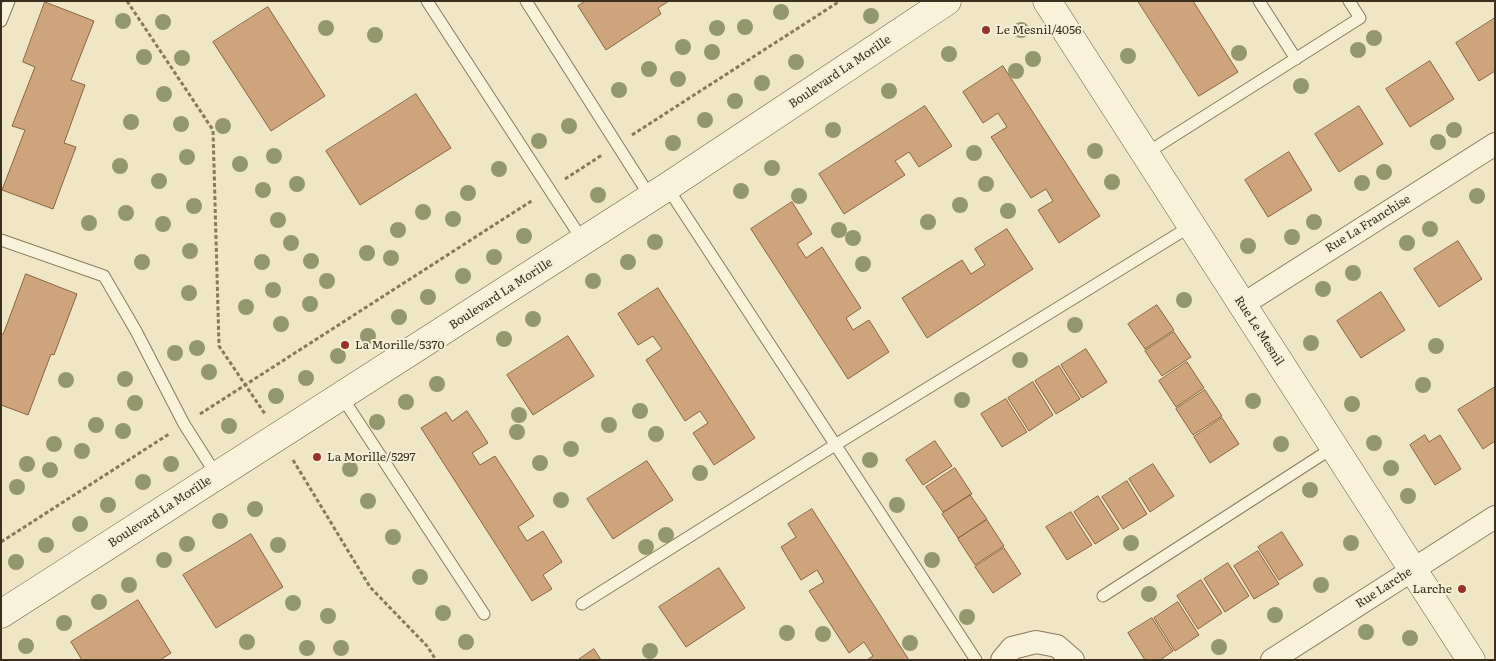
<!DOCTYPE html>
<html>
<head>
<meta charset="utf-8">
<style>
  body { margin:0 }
  #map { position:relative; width:1496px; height:661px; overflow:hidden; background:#efe6c6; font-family:Literata,serif }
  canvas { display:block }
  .frame { position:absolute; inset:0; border:2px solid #3b2f1f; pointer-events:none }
</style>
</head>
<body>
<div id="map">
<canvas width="1496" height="661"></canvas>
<div class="frame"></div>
</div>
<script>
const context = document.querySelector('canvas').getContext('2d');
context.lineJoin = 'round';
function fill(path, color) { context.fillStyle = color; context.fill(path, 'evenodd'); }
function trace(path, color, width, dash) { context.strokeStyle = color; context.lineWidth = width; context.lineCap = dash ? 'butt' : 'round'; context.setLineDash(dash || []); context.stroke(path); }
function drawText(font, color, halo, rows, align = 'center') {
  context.font = font + ' Literata,serif'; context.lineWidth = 4; context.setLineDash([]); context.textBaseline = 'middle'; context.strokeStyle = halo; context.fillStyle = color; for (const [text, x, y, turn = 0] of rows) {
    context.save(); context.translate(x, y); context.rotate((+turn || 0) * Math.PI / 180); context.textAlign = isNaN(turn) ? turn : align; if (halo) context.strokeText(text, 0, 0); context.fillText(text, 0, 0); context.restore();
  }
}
const building = new Path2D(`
  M586 1H669L658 8 661 14 606 50 578 6Z
  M1138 1H1193L1238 72 1199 96Z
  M45 2 94 21 71 80 85 85 64 143 76 147 53 209 2 190 25 130 12 126 35 67 23 62Z
  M268 7 325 96 271 131 213 42Z
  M1495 18V71L1479 81 1456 43Z
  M1430 61 1454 99 1410 127 1386 89Z
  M1003 66 1100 216 1059 243 1038 210 1053 201 1046 189 1031 198 991 137 1007 127 998 113 983 123 963 92Z
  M416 94 451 148 360 205 326 151Z
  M925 106 952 146 919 167 909 152 895 161 905 175 844 214 819 174Z
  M1359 106 1383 144 1339 172 1315 134Z
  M1289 152 1312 190 1268 217 1245 180Z
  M792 202 812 234 797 244 806 258 822 247 861 308 846 318 853 330 869 320 889 352 848 379 751 229Z
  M1007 229 1033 269 927 338 902 298 962 260 971 274 985 265 975 249Z
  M1458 241 1482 279 1439 307 1414 269Z
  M26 274 77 294 54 355 51 354 28 415 1 405V334H3Z
  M658 288 755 438 714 465 693 433 708 423 700 411 685 421 646 360 662 349 653 336 638 345 618 314Z
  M1381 292 1405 330 1361 358 1337 321Z
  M1157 305 1174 330 1145 349 1128 324Z
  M1174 332 1191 357 1162 376 1145 351Z
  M568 336 594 376 533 415 507 375Z
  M1086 349 1107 382 1082 398 1061 365Z
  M1187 362 1204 388 1176 407 1159 381Z
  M1059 366 1080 399 1056 414 1035 381Z
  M1033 382 1053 415 1029 431 1008 398Z
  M1495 387V441L1483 449 1458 410Z
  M1205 390 1222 416 1193 435 1176 409Z
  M1006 399 1027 432 1002 447 981 414Z
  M467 411 488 443 472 453 480 465 495 456 534 516 518 527 527 541 543 531 562 562 543 575 552 589 532 601 421 428 446 412 452 421Z
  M1222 418 1239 444 1210 463 1194 437Z
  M1425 435 1429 442 1440 435 1461 469 1435 485 1410 445Z
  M935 441 952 466 923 485 906 460Z
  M647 461 673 500 613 539 587 499Z
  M1153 464 1174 496 1150 512 1129 479Z
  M955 468 972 494 943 512 926 487Z
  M1127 481 1147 514 1123 529 1102 497Z
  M970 495 987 519 958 538 942 514Z
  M1098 496 1119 529 1095 544 1074 512Z
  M812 509 909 660H867L873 656 864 642 849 653 809 591 824 582 817 570 801 580 781 547 796 537 788 524Z
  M1071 512 1092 545 1067 560 1046 527Z
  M987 520 1004 546 975 565 958 539Z
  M1282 532 1303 565 1279 580 1258 547Z
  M251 534 283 587 216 628 183 575Z
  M1004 548 1021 574 993 593 975 567Z
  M1258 551 1279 584 1254 599 1234 566Z
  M1228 563 1249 596 1225 612 1204 579Z
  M719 568 745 608 686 647 659 607Z
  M1201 580 1222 613 1198 629 1177 596Z
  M138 600 171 653 160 660H82L71 642Z
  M1178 602 1199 635 1175 651 1154 618Z
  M1152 618 1173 651 1160 660H1145L1128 633Z
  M594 649 601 660H578Z`);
fill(building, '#cda47c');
trace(building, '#8a6341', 1);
const lane = new Path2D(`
  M427 1 583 241
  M526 1 651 198
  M1259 1 1296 59
  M1 21 9 1
  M1145 154 1360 18 1349 1
  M667 187 976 660
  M1 240 104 276 136 331 184 424 217 476
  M342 397 484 614
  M1103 596 1334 447
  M582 604 835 445 1191 226`);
const street = new Path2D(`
  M1242 305 1495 144
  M1002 660 1012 648 1036 642 1057 646 1073 660
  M1272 660 1495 517`);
const secondary = new Path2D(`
  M1047 1 1471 660
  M1 614 667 187 947 1`);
trace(lane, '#8b785b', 13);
trace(street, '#8b785b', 24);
trace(secondary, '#6d593f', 29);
trace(new Path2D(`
  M127 1 213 130 219 346 265 414
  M632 135 840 1
  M565 179 602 155
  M200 414 533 200
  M293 460 370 587 427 646 436 660
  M1 542 169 434`), '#8b785b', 3, [4, 2.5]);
trace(lane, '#f9f2da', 11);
trace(street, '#f9f2da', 22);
trace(secondary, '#f9f2da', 28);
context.fillStyle = '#93976e';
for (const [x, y] of [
  [781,12],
  [871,16],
  [123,21],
  [163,22],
  [745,27],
  [326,28],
  [717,28],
  [1021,30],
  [375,35],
  [1374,38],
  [683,47],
  [1358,50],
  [712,52],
  [1239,53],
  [949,54],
  [1128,56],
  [144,57],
  [182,58],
  [1033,59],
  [796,62],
  [649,69],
  [1016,71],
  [678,79],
  [762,83],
  [1301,86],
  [619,90],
  [889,91],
  [164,94],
  [735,101],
  [705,120],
  [131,122],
  [181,124],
  [223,126],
  [569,126],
  [833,130],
  [1454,130],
  [539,141],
  [1438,142],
  [673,143],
  [1095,151],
  [974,153],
  [274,156],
  [187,157],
  [240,164],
  [120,166],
  [772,168],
  [499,169],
  [1384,172],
  [159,181],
  [1112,182],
  [1362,183],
  [297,184],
  [986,184],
  [263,190],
  [741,191],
  [468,193],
  [598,195],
  [799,196],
  [1477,196],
  [960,205],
  [194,206],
  [1008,211],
  [423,212],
  [126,213],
  [453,219],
  [278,220],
  [928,222],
  [1314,222],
  [89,223],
  [163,224],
  [1430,229],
  [398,230],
  [839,230],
  [524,236],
  [1292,237],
  [853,238],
  [655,242],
  [291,243],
  [1407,243],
  [1248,246],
  [190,251],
  [367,253],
  [494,257],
  [391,258],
  [311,261],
  [142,262],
  [262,262],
  [628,262],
  [863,264],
  [1353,273],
  [463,276],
  [327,281],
  [593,281],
  [1323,289],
  [273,290],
  [189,293],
  [428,297],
  [1184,300],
  [310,304],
  [246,307],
  [399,317],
  [533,319],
  [281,324],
  [1075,325],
  [368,336],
  [504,339],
  [1311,343],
  [1436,346],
  [197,348],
  [175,353],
  [338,356],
  [1020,360],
  [209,372],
  [306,378],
  [125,379],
  [66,380],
  [437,384],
  [1423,385],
  [276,396],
  [962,400],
  [1253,401],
  [406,402],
  [135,403],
  [1352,404],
  [640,411],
  [519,415],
  [377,422],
  [96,425],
  [609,425],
  [229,426],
  [123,431],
  [517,432],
  [656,434],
  [1374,443],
  [54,444],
  [1281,444],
  [571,449],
  [82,451],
  [870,460],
  [540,463],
  [27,464],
  [171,464],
  [1391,468],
  [350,469],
  [50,470],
  [700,473],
  [143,482],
  [17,487],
  [1310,490],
  [1408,496],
  [561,500],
  [368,501],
  [108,505],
  [897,505],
  [255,509],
  [220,521],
  [80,524],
  [666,535],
  [393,537],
  [1131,543],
  [1351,543],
  [187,544],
  [46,545],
  [278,545],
  [646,547],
  [164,560],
  [932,560],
  [16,562],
  [420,577],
  [129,585],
  [1321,585],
  [1149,594],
  [99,602],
  [293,603],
  [443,613],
  [1275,615],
  [328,616],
  [967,617],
  [64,623],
  [1366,632],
  [787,633],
  [823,634],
  [1410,638],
  [247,642],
  [466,642],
  [910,643],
  [26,646],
  [1219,647],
  [307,648],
  [341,648],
  [650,651]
]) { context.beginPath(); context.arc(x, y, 8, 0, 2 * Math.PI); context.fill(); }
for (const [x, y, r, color] of [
  [986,30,5,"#9a322b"],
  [345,345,5,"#9a322b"],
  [317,457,5,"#9a322b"],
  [1462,589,5,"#9a322b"]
]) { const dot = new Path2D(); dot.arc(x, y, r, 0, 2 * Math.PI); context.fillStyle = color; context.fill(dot); trace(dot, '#f6efd6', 2); }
drawText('12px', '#3b2f1f', '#f6efd6', [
  ["Le Mesnil/4056",996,30],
  ["La Morille/5370",355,345],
  ["La Morille/5297",327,457],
  ["Larche",1452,589,"right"]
], 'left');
drawText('12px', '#3b2f1f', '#f6efd6', [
  ["Boulevard La Morille",840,72,-34],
  ["Rue La Franchise",1368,224,-32],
  ["Boulevard La Morille",501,294,-33],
  ["Rue Le Mesnil",1259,331,57],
  ["Boulevard La Morille",160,512,-33],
  ["Rue Larche",1384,588,-33]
]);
</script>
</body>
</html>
